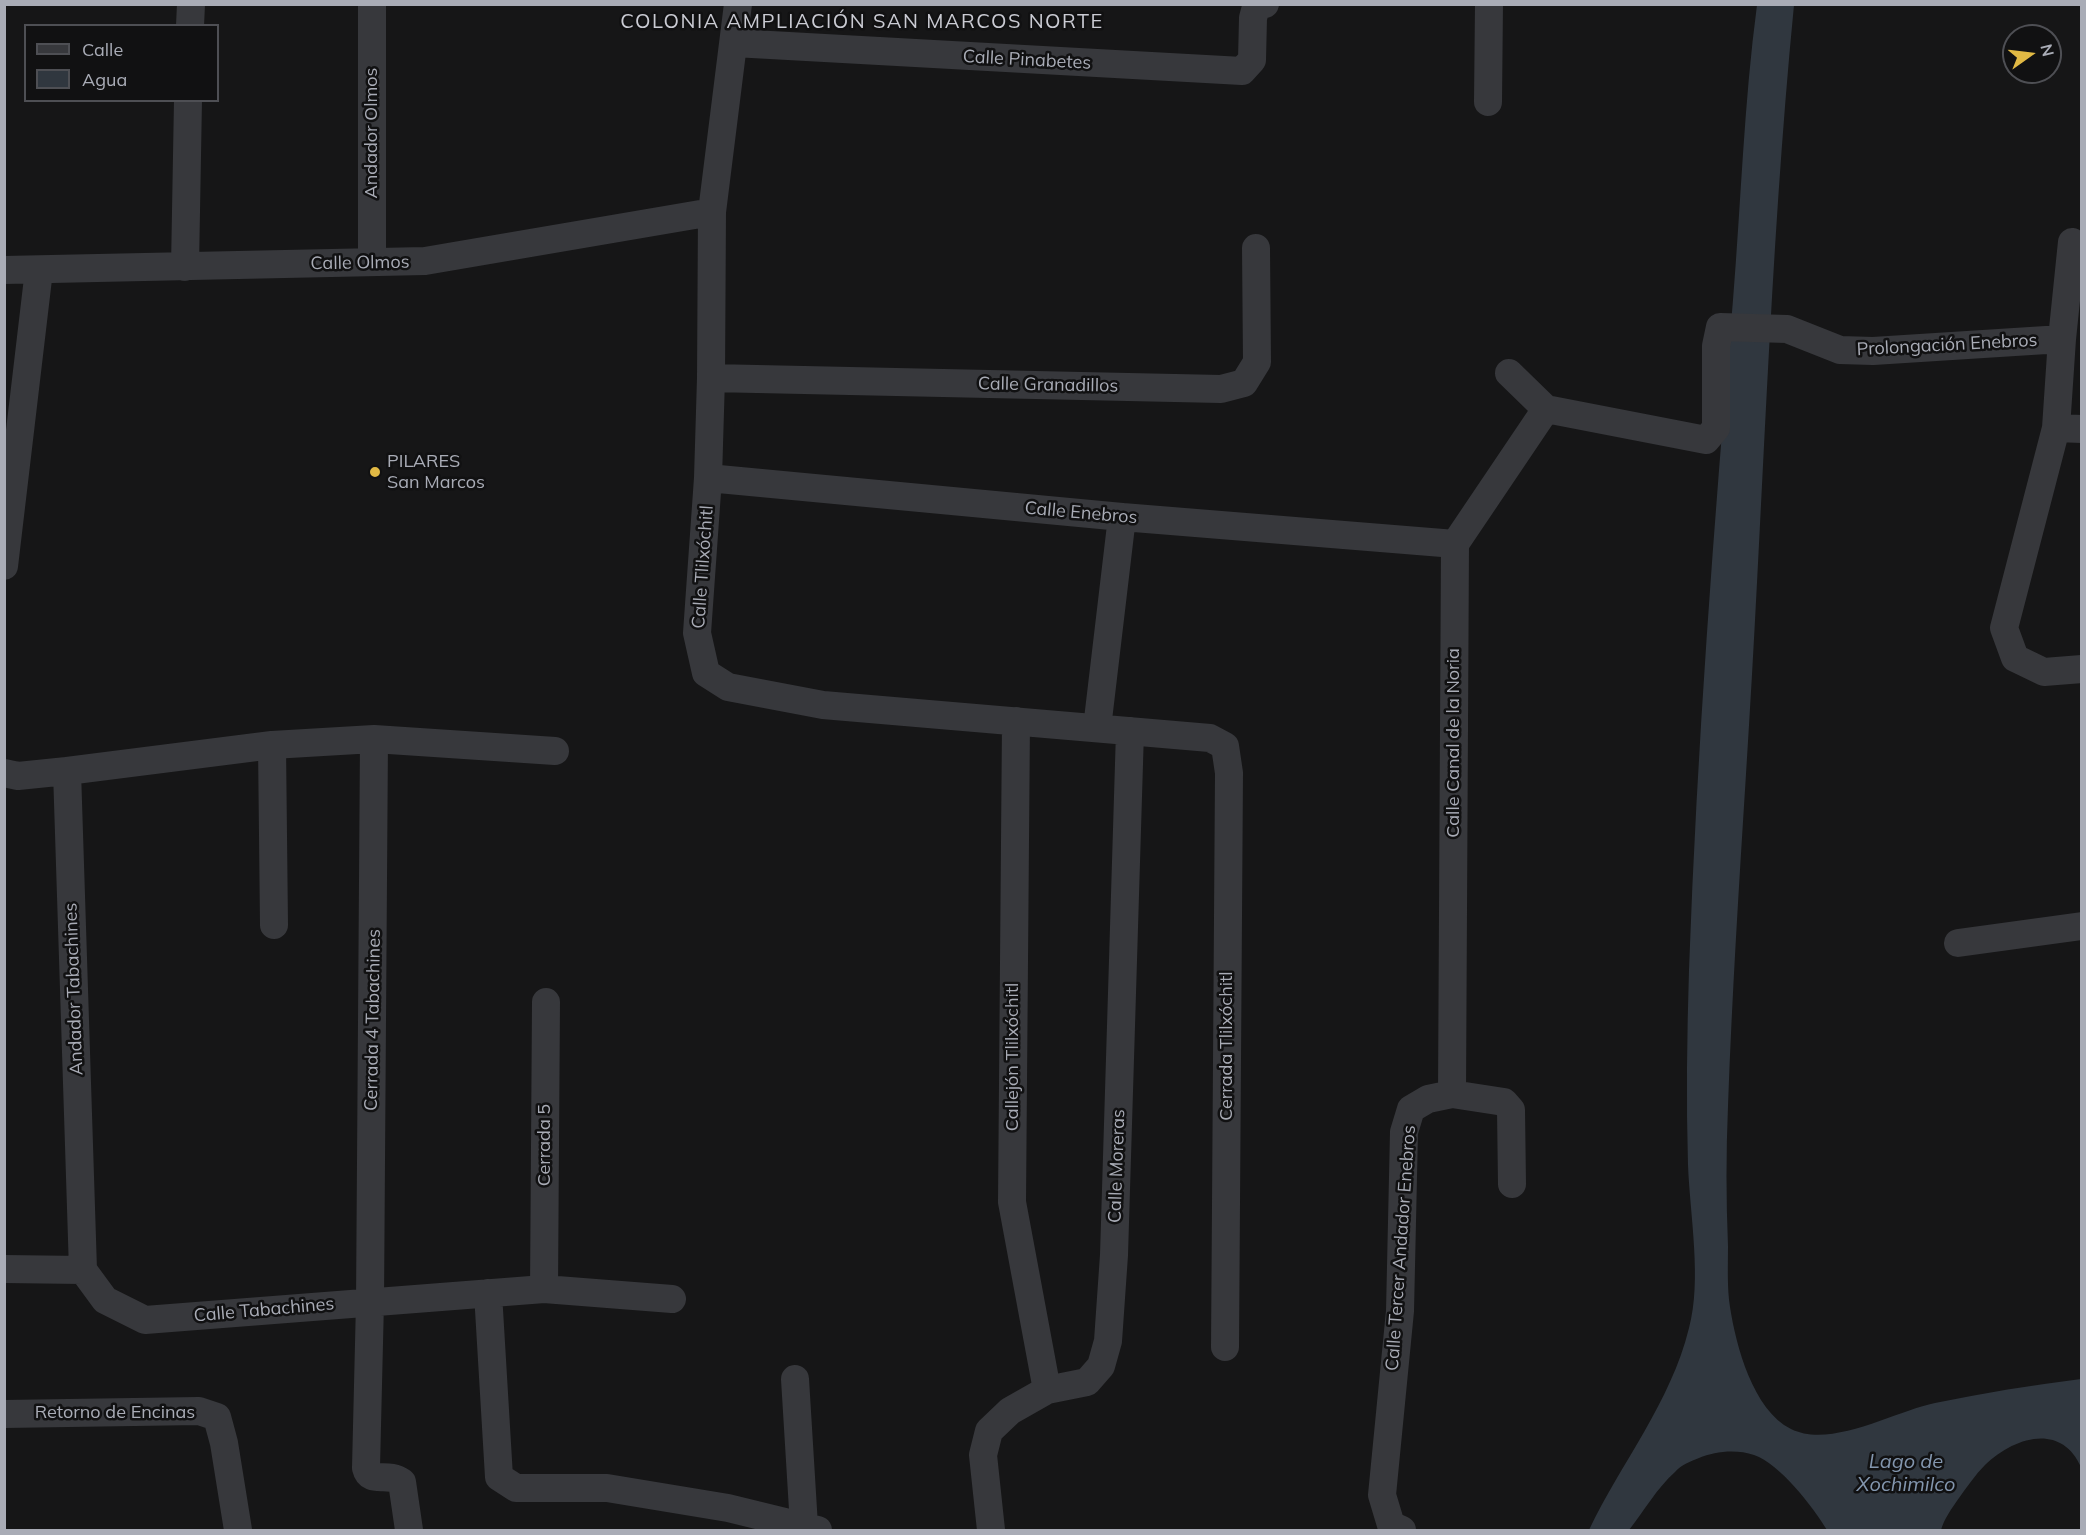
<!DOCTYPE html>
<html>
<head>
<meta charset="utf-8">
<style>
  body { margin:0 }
  #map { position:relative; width:2086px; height:1535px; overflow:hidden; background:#161617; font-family:Mulish,sans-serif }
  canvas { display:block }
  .frame { position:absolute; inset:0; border:6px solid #a9acb6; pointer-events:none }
  .legend { position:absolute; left:24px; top:24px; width:195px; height:78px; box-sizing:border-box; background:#111112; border:2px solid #4e4f54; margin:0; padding:8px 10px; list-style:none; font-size:18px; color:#a9acb6 }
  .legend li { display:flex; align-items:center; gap:12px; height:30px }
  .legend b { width:30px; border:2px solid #4e4f54 }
  .north { position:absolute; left:2002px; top:24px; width:60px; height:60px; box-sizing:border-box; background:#111112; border:2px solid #4e4f54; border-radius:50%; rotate:76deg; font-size:16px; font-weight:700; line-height:24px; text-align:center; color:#a9acb6 }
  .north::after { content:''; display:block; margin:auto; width:21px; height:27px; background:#e1b944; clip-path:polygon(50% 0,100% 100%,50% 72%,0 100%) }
</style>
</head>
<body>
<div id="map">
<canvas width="2086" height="1535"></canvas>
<div class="frame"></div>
<ul class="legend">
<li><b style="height:8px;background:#37383c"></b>Calle</li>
<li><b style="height:16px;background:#30373f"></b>Agua</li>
</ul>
<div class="north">N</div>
</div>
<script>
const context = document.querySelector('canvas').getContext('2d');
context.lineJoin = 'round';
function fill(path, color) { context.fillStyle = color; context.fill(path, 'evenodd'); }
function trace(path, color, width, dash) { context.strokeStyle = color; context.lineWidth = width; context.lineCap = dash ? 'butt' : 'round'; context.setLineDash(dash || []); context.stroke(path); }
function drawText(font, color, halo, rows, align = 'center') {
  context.font = font + ' Mulish,sans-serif'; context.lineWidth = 5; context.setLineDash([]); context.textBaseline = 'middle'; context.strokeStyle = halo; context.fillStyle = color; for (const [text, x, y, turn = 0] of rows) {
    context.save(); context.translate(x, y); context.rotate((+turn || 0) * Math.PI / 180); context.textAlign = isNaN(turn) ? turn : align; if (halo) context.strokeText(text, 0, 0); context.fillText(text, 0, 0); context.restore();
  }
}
fill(new Path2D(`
  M1757 5H1794C1769 260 1763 517 1746 774 1739 885 1732 995 1728 1106 1726 1153 1726 1199 1728 1246 1728 1266 1727 1288 1730 1307 1736 1346 1753 1410 1791 1429 1831 1449 1895 1411 1935 1403 1983 1393 2032 1385 2081 1379V1467C2061 1422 2014 1437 1985 1465 1975 1475 1967 1487 1959 1498 1952 1508 1944 1519 1941 1530H1827C1813 1507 1780 1464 1754 1455 1737 1449 1715 1451 1699 1458 1691 1461 1681 1465 1675 1472 1657 1488 1644 1511 1629 1530H1589C1621 1463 1671 1402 1689 1328 1702 1280 1690 1216 1688 1165 1686 1100 1687 1035 1689 970 1697 746 1714 523 1733 300 1741 202 1744 102 1757 5Z`), '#30373f');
trace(new Path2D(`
  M372 4V262
  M738 4 712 212 711 378 708 478 697 633 706 673 728 687 823 705 1210 738 1225 746 1229 773 1225 1347
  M190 26 191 4
  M734 43 1242 71 1252 60 1253 18 1256 7 1265 4
  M1488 102 1489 4
  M2072 242 2062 339 2056 428 2004 628 2015 658 2044 672 2082 669
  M185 267 188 100
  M4 270 425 261 712 212
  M711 378 1221 389 1244 383 1257 362 1256 248
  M1546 409 1706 440 1716 428V346L1720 327 1787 329 1840 350 1873 351 2062 339
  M2056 428 2082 429
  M708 478 1122 517 1455 544
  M4 566 39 270
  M1016 721 1012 1202 1047 1390
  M1097 728 1122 517
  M374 739 370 1302 366 1468C370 1485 387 1471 402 1482L409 1530
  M272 745 274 925
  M67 771 272 745 374 739 555 751
  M4 773 18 776 67 771 83 1270
  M1958 943 2082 926
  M1452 1094 1455 544 1546 409 1509 373
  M4 1269 83 1270 105 1300 145 1320 544 1289 672 1299
  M544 1289 546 1002
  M488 1293 499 1477 516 1488H607L728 1508 818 1530
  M795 1379 804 1526
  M4 1414 199 1411 217 1417 224 1443 238 1530
  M991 1530 983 1455 989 1431 1010 1411 1047 1390 1087 1382 1101 1366 1108 1341 1114 1255 1130 731
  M1402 1530 1391 1525 1382 1495 1400 1311 1404 1132 1411 1109 1428 1099 1452 1094 1504 1102 1511 1110 1512 1184`), '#37383c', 28);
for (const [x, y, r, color] of [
  [375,472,6,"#e1b944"]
]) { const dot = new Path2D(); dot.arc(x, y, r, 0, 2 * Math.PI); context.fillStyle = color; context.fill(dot); trace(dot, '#111112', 2); }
drawText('18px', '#a9acb6', '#111112', [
  ["Calle Pinabetes",1027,60,3],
  ["Andador Olmos",372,133,-90],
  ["Calle Olmos",360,263,-1],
  ["Prolongación Enebros",1947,345,-3],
  ["Calle Granadillos",1048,385,1],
  ["Calle Enebros",1081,513,5],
  ["Calle Tlilxóchitl",703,567,-86],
  ["Calle Canal de la Noria",1454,743,-90],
  ["Andador Tabachines",74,989,-92],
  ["Cerrada 4 Tabachines",373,1020,-89],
  ["Cerrada Tlilxóchitl",1227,1046,-90],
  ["Callejón Tlilxóchitl",1013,1057,-90],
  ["Cerrada 5",545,1145,-90],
  ["Calle Moreras",1117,1166,-88],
  ["Calle Tercer Andador Enebros",1401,1248,-86],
  ["Calle Tabachines",264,1310,-5],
  ["Retorno de Encinas",115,1413]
]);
drawText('18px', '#a9acb6', '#111112', [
  ["PILARES",387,462],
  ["San Marcos",387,483]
], 'left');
context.letterSpacing = '1.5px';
drawText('20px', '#cacbd3', '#111112', [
  ["COLONIA AMPLIACIÓN SAN MARCOS NORTE",862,22]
]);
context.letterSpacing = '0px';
drawText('italic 20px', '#8396ae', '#111112', [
  ["Lago de",1906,1462],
  ["Xochimilco",1906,1485]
]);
</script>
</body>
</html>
